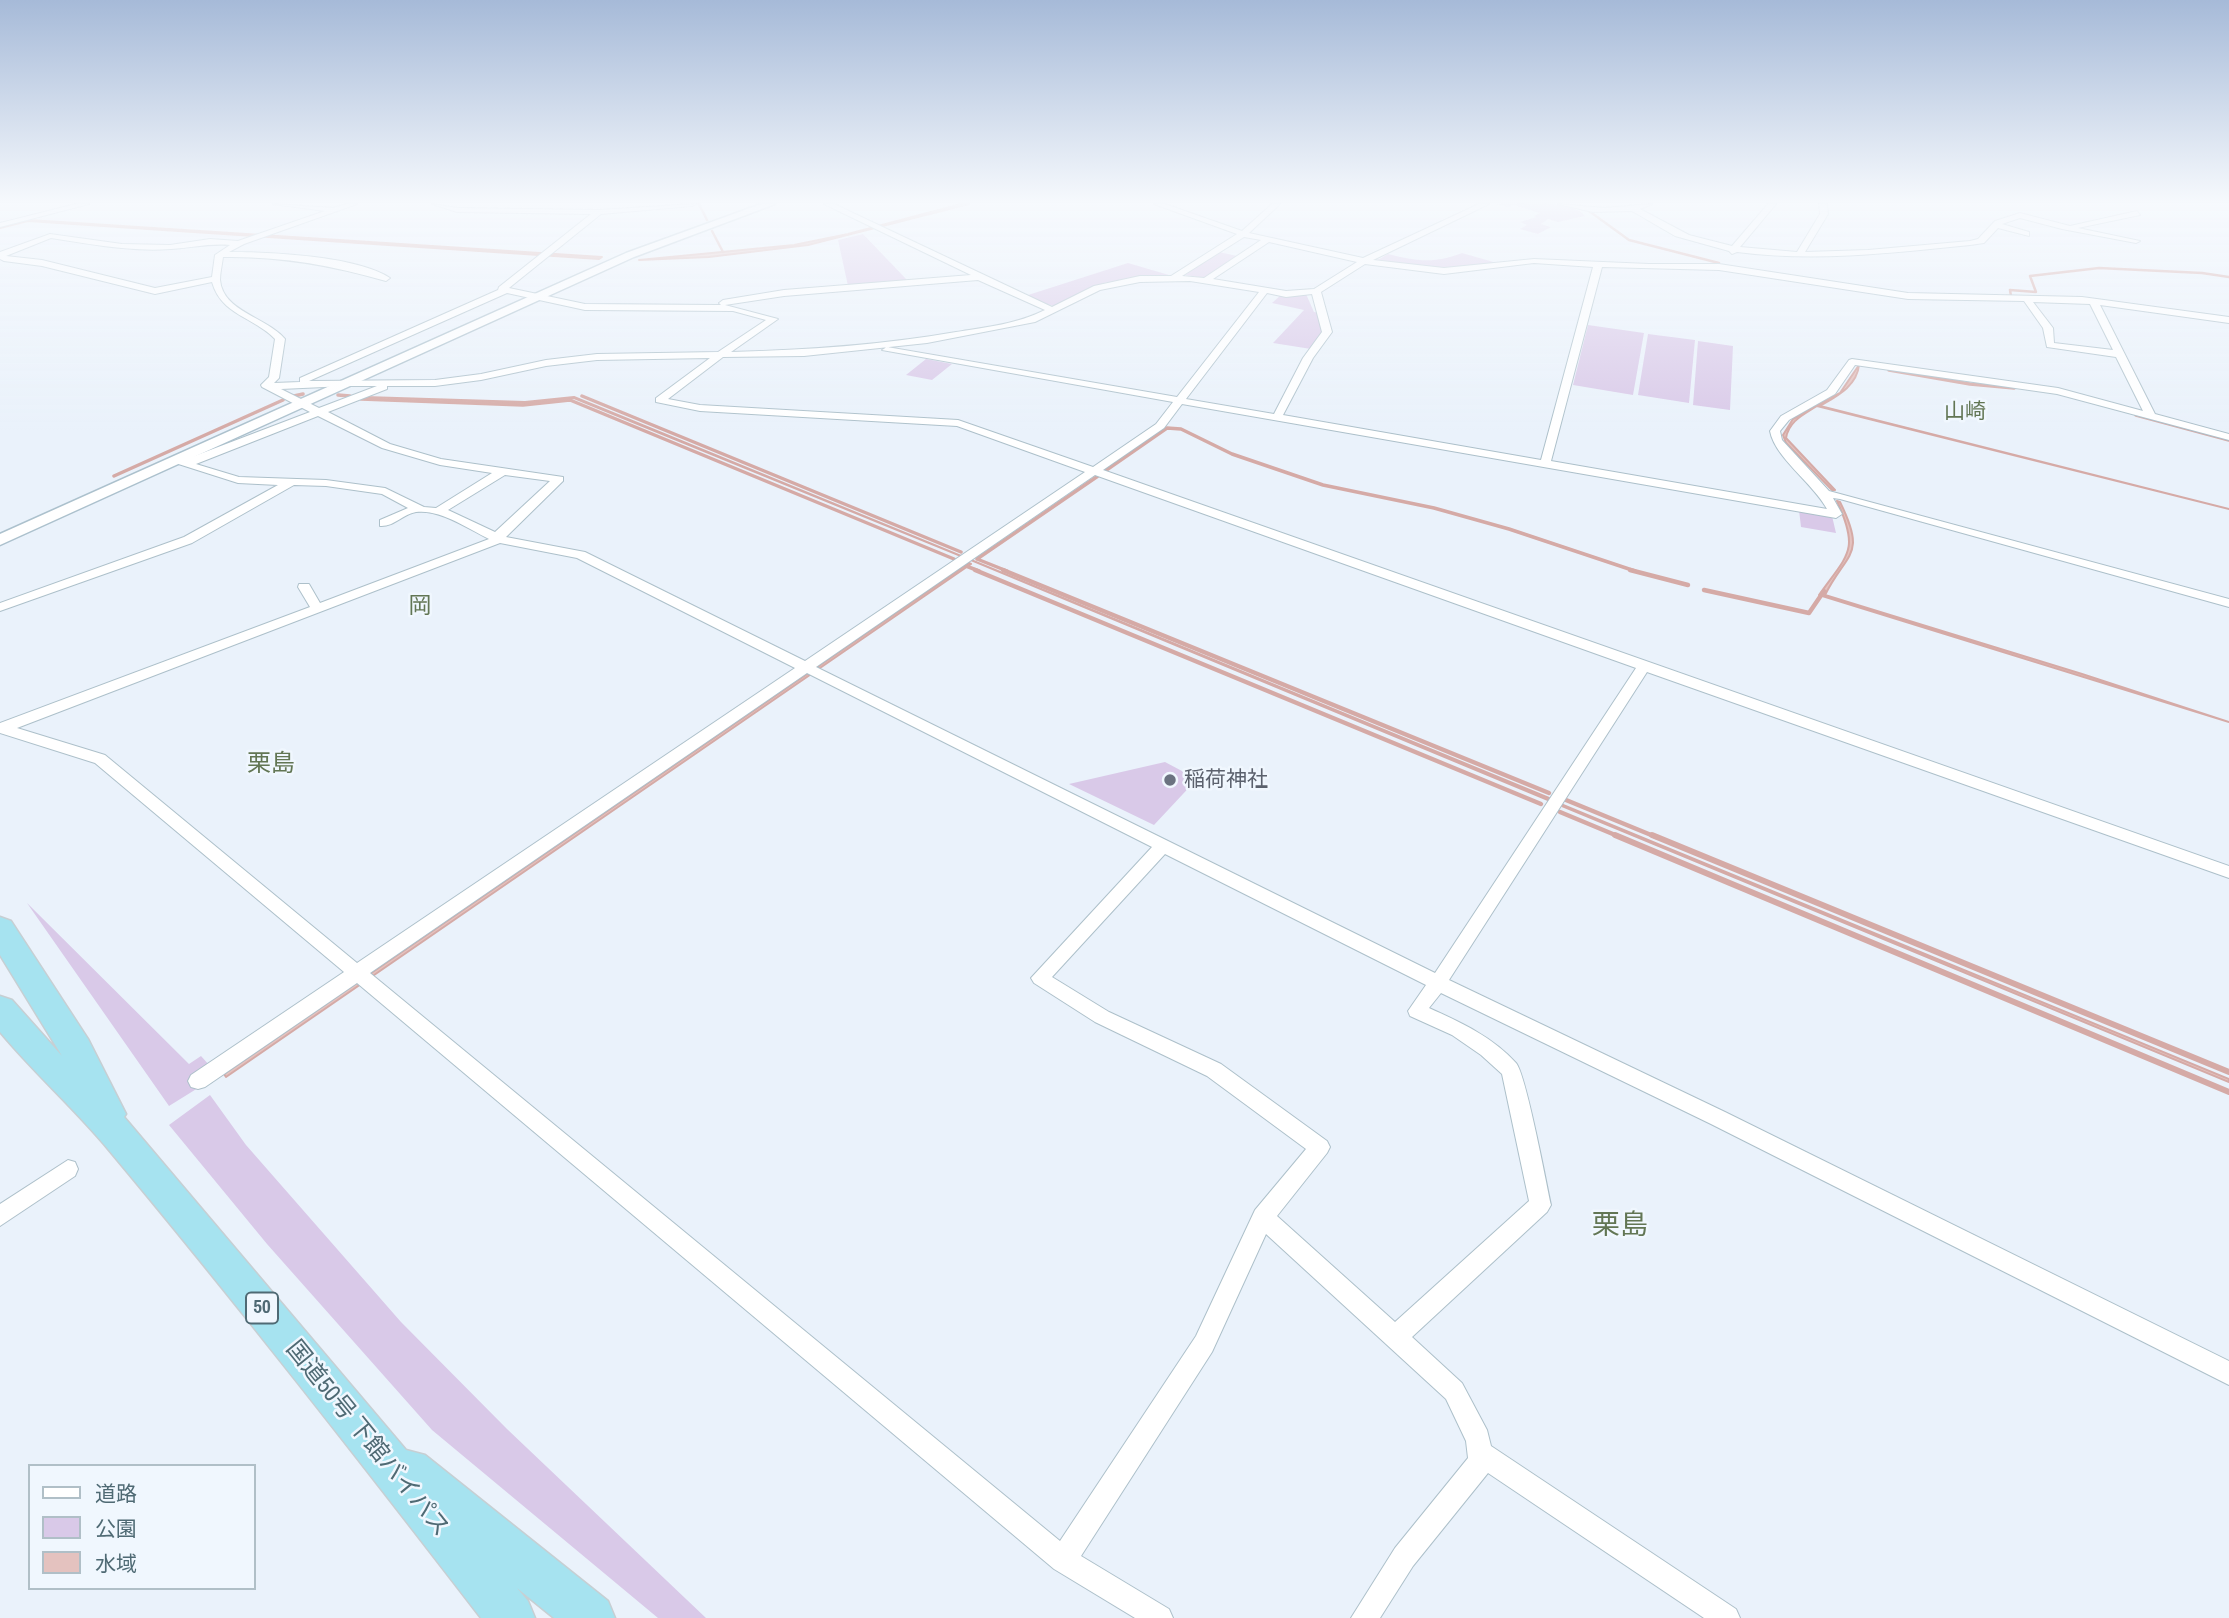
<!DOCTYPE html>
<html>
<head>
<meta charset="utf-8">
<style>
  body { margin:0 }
  #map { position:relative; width:2229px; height:1618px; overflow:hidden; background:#eaf2fb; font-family:"Archivo Narrow","Noto Sans JP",sans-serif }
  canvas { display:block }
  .legend { position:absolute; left:28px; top:1464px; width:228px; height:126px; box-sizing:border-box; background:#f0f7fe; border:2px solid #b0bfc7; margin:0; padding:9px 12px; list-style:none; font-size:21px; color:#4f6a74 }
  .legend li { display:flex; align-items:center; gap:14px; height:35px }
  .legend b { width:35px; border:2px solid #b0bfc7 }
</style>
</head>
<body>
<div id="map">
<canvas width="2229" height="1618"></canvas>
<ul class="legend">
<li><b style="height:9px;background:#fff"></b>道路</li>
<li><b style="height:19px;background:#d9c9e8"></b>公園</li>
<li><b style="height:19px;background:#e4c2bf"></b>水域</li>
</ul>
</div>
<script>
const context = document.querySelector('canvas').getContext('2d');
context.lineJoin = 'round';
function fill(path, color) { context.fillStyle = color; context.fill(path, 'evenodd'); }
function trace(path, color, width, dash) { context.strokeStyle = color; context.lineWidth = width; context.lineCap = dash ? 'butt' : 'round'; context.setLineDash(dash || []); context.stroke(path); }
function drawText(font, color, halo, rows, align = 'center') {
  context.font = font + ' "Archivo Narrow","Noto Sans JP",sans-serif'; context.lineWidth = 5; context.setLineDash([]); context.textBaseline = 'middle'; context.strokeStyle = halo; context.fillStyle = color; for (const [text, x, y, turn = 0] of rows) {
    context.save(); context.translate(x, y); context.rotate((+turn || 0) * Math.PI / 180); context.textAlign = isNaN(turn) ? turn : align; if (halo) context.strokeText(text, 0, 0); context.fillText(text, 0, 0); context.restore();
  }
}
fill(new Path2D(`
  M1497 204C1519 204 1571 198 1585 216L1558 222 1548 219 1541 224 1551 227 1538 234 1520 229 1527 225 1520 222 1536 217 1534 216 1540 213 1514 205 1508 207Z
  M863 234 908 281 848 286 838 240Z
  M1219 252 1237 256 1206 278 1185 275Z
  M1462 253 1497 263 1448 269 1376 261 1388 254C1415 261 1435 264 1462 253Z
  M1128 263 1169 275 1104 283 1053 306 1025 296Z
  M1306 294 1314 312 1320 313 1326 327 1311 349 1273 343 1304 310 1272 303 1281 295Z
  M1588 325 1644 333 1633 395 1573 385Z
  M1648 334 1695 340 1689 403 1638 395Z
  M1698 341 1733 346 1730 410 1693 405Z
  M926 359 952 364 932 380 906 375Z
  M1799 510 1832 516 1836 533 1801 527Z
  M1165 762 1197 779 1154 825 1069 784Z
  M27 903 189 1064 201 1056 210 1066 198 1088 169 1106Z
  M210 1095 246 1145 401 1322 507 1429 706 1618H658L432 1430 267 1244 169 1125Z`), '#d9c9e8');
const water = new Path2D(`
  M961 204H969L808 245 709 257 639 260 794 245 848 234Z
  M30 220 602 257 599 259 28 221 0 228Z
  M1859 365C1857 386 1837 396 1820 406L2229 509 1817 406C1803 415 1789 421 1786 438L1835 490H1832L1786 443 1783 435 1793 419 1840 393Z
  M365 397 525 402 574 397 961 556 574 398 525 403Z
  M1837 501 1840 502C1867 557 1847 551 1825 595L2082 674 2229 722 1819 595C1848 554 1860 551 1837 501Z
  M971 560 1549 798 1548 800Z
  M969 563 971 564 226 1077 224 1074Z
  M1563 805 2229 1079V1082L1562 806Z`);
fill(water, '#e4c2bf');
trace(water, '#d5aaa6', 2);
trace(new Path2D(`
  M699 204 707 220
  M1589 211 1629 240 1719 263
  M712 231 723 252
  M2006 296H2011L2010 290 2036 292 2030 276 2099 268 2202 273 2229 277`), '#d5aaa6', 2.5);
trace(new Path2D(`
  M1889 370 1970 384 2014 388
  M338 395 350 396
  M294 396 303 394
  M582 396 961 552
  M361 399 523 405 570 400 954 559
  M2136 415 2229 440
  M1105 471 1167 428 1181 429 1232 454 1323 485 1434 508 1509 529 1635 571
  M114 476 283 400
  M977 559 1007 571
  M977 559 1098 476
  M966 566 979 571`), '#d5aaa6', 3.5);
trace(new Path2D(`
  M975 570 1541 804
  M1003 570 1549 793
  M1630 570 1688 585
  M1704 590 1809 613 1824 591
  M1566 800 1656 837
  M1560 812 1620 837`), '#d5aaa6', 4.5);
trace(new Path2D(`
  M1615 835 2229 1092
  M1652 835 2229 1072`), '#d5aaa6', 6);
const street = new Path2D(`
  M76 204H89L0 227V223Z
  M273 204 333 208 346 204H357L244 244 229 252C270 252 357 256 390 278L386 281C331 265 280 256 223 257 222 265 220 273 220 280 223 312 267 317 285 339L279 378 274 383 300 382V378L498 290 499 287 591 214 457 212 432 204 457 208 599 210 696 204 692 206 601 214 509 288 585 304 721 305 719 303 723 300 784 290 971 275 824 204H834L1052 307 1094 286 1140 276H1171L1237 234 1154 204H1165L1242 231 1272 204H1280L1249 233 1363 258 1479 204H1489L1373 260 1444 268 1534 259 1649 264H1719L1908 293 2082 297 2229 317V323L2100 305 2155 414 2229 434V440L2057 394 1855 365 1835 394 1789 420 1780 431 1782 440 1829 491 2229 599V607L1840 499 1833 498 1842 514 1836 518 1182 404 1164 428 1103 470 2229 866V878L1647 672 1449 980 1725 1112 2229 1361V1385L1711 1124 1441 993 1429 1008C1460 1022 1493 1037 1516 1063 1526 1074 1546 1182 1551 1205L1547 1212 1412 1337 1462 1383 1487 1430 1491 1446 1736 1609 1740 1618H1704L1488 1473 1413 1566 1380 1618H1351L1395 1548 1468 1458 1466 1441 1446 1399 1266 1234 1212 1352 1081 1556 1169 1609 1173 1618H1135L1054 1569 357 983 205 1087 198 1089 191 1087 188 1081 191 1075 344 972 95 763 0 733V723L310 607 298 587 299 584H309L320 603 489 539C467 528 440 509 416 512 403 514 394 527 380 526V520L408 508 382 494 326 486 294 485 192 543 0 611V603L184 537 278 485 238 483 169 461 175 458 184 460 310 412 262 387 261 385 269 377 275 339C254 317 221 315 212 282L155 294 42 266 4 261 0 259V252L50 234 122 244 170 245 210 239 238 241 325 211ZM1244 237 1261 240 1204 278 1182 276ZM51 238C90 244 131 252 171 249 191 248 209 243 230 245L215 255 212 277 155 288 42 260 6 256ZM1269 242 1357 262 1314 289 1286 291 1213 279ZM1534 263 1593 267 1541 460 1283 415 1313 358 1332 332 1321 292 1365 264 1444 274ZM1602 267 1719 270 1908 299 2024 301 2043 328 2047 347 2116 357 2143 411 2058 388 1852 359 1849 360 1827 390 1781 416 1770 431C1775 458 1813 483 1827 509L1551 461ZM978 280 1045 310C1017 324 987 327 956 332 882 345 807 350 731 352L778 319 725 305 784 296ZM1190 281 1259 292 1177 397 887 347 882 350 1173 402 1156 424 1093 467 958 420 700 405 668 399 723 357 804 356 927 343 1035 322 1100 290 1140 282ZM507 293 585 310 733 311 766 320 718 352 597 354 546 360 481 374 435 380 309 381ZM1267 293 1286 297 1312 294 1322 332 1303 358 1274 414 1186 399ZM2033 302 2090 304 2113 350 2054 343 2053 328ZM710 358 656 398V402L700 411 957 426 1085 472 805 661 585 552 506 537 563 481V477L441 459 390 444 328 412 387 389V386H435L481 380 546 366 597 360ZM346 386H377L319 408 281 389ZM318 416 382 448 440 465 492 473 436 508 424 507 385 488 326 480 239 477 196 464ZM505 475 550 481 495 532 448 510ZM1095 475 1636 668 1435 973 816 667ZM500 543 577 558 795 668 357 963 105 755 17 728ZM807 673 1152 847 1031 978 1034 983 1095 1022 1207 1076 1306 1149 1255 1210 1196 1336 1060 1541 370 973ZM1165 854 1426 985 1408 1011 1410 1016 1452 1035 1481 1055 1502 1074 1529 1201 1395 1322 1277 1216 1327 1153 1330 1147 1327 1141 1221 1064 1109 1012 1052 977Z
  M1558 204 1605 208 1652 204 1640 209 1689 235 1732 246 1768 204H1776L1740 247 1797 252 1820 214 1819 204H1827L1828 214 1805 252 1868 250 1970 241 1978 239 1995 221 2020 213 2070 226 2137 211 2140 215 2078 228 2140 241 2136 243 2062 229 2020 218 2002 224 2029 232V236L1998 228 1984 243 1970 245C1893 253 1814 262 1737 252L1732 254 1729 251 1675 236 1632 211 1593 212Z
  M68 1160 75 1162 78 1169 75 1176 0 1226V1204Z`);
const secondary = new Path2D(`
  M761 204H775L634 257 0 545V534L626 253Z`);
const highway = new Path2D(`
  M0 917 11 921 88 1039 126 1114 124 1117 406 1450 425 1455 608 1601 615 1618H554L517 1588 528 1601 535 1618H481C359 1460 236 1302 108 1149 74 1108 34 1073 0 1032V996L12 1000 62 1056 0 955Z`);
trace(street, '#adc0ca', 2);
trace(secondary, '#acc1cd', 3);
trace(highway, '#c7cfd3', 3);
fill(street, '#fff');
fill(secondary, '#fff');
fill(highway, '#a6e3f0');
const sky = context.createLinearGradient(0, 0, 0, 430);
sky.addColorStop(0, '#a6bad8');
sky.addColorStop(0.47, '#f6f9fd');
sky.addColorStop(1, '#f6f9fd00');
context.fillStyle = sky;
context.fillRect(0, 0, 2229, 430);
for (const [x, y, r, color] of [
  [1170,780,7,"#6b7280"]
]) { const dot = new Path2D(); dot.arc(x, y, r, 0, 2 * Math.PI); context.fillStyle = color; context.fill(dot); trace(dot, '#f0f7fe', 2.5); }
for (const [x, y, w] of [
  [262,1308,32]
]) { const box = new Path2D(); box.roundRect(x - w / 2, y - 15.5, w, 31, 5); context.fillStyle = '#f0f7fe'; context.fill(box); trace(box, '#4f6a74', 2); }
drawText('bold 19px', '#4f6a74', null, [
  ["50",262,1308]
]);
drawText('21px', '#627654', '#f0f7fe', [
  ["山崎",1965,412]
]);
drawText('21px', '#5b616d', '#f0f7fe', [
  ["稲荷神社",1184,780]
], 'left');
drawText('23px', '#627654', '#f0f7fe', [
  ["岡",420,607]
]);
drawText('24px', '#627654', '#f0f7fe', [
  ["栗島",271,765]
]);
drawText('24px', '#4f6a74', '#f0f7fe', [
  ["国道50号 下館バイパス",367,1439,51]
]);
drawText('28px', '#627654', '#f0f7fe', [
  ["栗島",1620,1226]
]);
</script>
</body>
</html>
